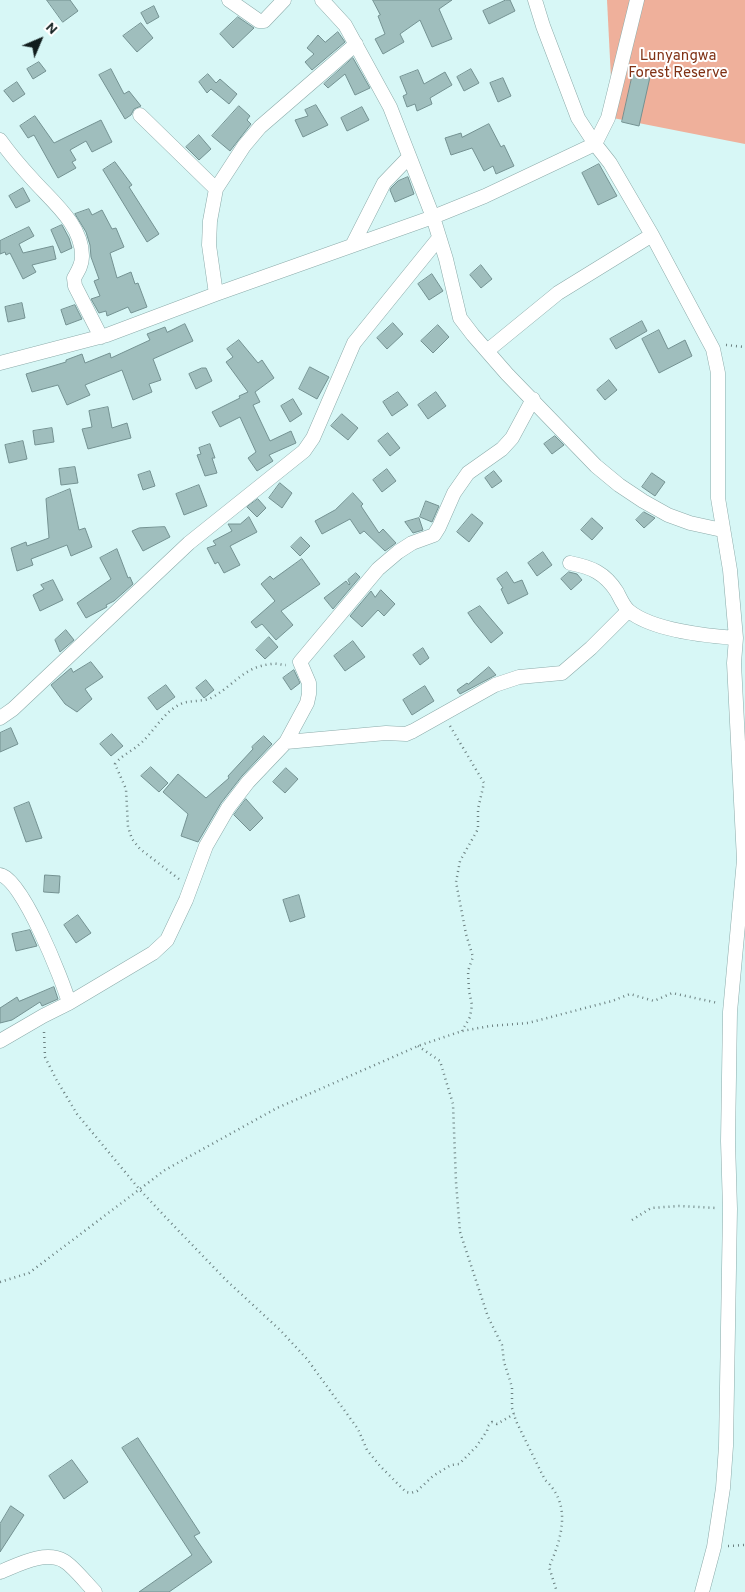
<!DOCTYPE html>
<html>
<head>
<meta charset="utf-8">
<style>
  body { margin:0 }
  #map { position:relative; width:745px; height:1592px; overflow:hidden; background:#d7f7f6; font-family:Overpass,sans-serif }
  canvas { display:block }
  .north { position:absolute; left:15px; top:15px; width:50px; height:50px; -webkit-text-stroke:4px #fff; paint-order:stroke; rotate:45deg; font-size:14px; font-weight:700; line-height:20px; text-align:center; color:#111d1d }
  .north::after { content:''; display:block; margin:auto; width:18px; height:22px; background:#111d1d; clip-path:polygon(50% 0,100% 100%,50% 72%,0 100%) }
</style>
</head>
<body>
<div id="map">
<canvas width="745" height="1592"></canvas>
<div class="north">N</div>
</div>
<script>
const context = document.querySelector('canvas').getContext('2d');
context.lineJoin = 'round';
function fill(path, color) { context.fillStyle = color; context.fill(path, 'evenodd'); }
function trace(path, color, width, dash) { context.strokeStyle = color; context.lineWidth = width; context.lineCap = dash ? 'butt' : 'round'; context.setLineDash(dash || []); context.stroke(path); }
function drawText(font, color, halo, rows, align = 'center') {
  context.font = font + ' Overpass,sans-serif'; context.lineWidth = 4; context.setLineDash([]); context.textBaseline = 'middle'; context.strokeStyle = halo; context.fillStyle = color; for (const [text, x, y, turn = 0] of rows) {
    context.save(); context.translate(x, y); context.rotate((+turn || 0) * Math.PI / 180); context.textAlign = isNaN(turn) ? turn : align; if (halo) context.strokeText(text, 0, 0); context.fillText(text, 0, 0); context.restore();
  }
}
fill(new Path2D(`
  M607 0H745V144L613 118Z`), '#efb09b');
const building = new Path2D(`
  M47 0H70L78 11 63 22Z
  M373 0H452L439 9 452 39 432 47 420 20 400 34 404 42 383 54 375 39 385 34 378 16 380 15Z
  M506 0H510L515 11 489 24 483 11Z
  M154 6 159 17 147 24 141 13Z
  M238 17 254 28 233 48 220 34Z
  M141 23 153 38 137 52 123 36Z
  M338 32 345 42 312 70 305 62 314 54 307 48 318 35 325 42Z
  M353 58 370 88 355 95 345 74 328 88 324 84Z
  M39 62 46 71 33 79 27 69Z
  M111 69 124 94 129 91 141 106 134 109 131 115 125 119 99 75Z
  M471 69 479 83 464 91 457 77Z
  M418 70 424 84 445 72 452 85 430 98 432 104 417 111 415 104 407 107 403 96 407 94 400 77Z
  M633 73 650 77 639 126 622 122Z
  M208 74 216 83 220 79 237 94 229 104 211 89 207 93 199 82Z
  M503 78 511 96 498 102 490 83Z
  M17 82 25 94 13 102 4 91Z
  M316 105 328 125 303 137 295 120 308 116 305 110Z
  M239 106 250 116 247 120 251 124 230 151 212 136Z
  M362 107 369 120 347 131 341 118Z
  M35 116 54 143 101 120 112 142 92 152 86 141 70 150 76 160 72 162 76 168 58 178 34 135 28 138 20 126Z
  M489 124 501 147 504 145 514 166 496 174 493 166 484 171 472 148 451 155 445 138 461 133 462 137Z
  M199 135 211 149 199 160 186 147Z
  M115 162 132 185 129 187 159 234 147 242 103 170Z
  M599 164 617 196 598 205 582 173Z
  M408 177 414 194 395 202 390 190 391 188 398 181Z
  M23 188 30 201 16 208 9 196Z
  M89 209 92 215 102 210 112 229 116 228 124 247 110 253 117 278 131 272 135 284 138 283 147 307 131 313 128 307 107 316 106 311 99 313 91 299 100 296 94 281 99 279 91 257 90 245 86 232 75 214Z
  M62 225 69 238 72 248 61 253 51 230Z
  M29 227 34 236 19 244 23 253 53 246 56 259 32 265 36 272 23 279 10 253 6 255 5 252 0 254V241Z
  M481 265 492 279 481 288 470 275Z
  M432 274 443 291 429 300 418 284Z
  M22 303 25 318 8 322 5 307Z
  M75 305 82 319 66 325 61 310Z
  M642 321 647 331 616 349 610 339Z
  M393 323 403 334 387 349 377 338Z
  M185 324 193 341 153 359 161 380 149 384 152 392 133 400 122 370 85 385 90 395 67 405 58 385 32 392 26 374 66 362V360L82 354 85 363 110 353 111 358 150 340 147 334 165 327 167 332Z
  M438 325 449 337 433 353 421 341Z
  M659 330 668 349 685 340 692 356 659 373 642 339Z
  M239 340 258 363 262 360 274 378 255 392 260 402 253 405 270 441 291 431 296 443 269 455 273 461 257 471 248 458 256 452 240 417 220 427 212 412 240 398 239 396 248 392 226 362 233 357 227 349Z
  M310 367 329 377 317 399 299 389Z
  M202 368H206L212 381 196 389 189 374Z
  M609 380 617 390 605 400 597 390Z
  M398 392 408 405 392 416 383 402Z
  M436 392 446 406 428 419 418 405Z
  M293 399 302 414 290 422 281 406Z
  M108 407 112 428 127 423 131 438 88 449 82 429 92 427 89 411Z
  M342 414 358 428 348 440 331 426Z
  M52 428 54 442 35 445 33 431Z
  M388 433 400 448 390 456 378 441Z
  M555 436 564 445 552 454 544 444Z
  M23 441 27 459 9 463 5 445Z
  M210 444 215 458H212L217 473 205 476 197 455 201 454 199 448Z
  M75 467 78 483 61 485 59 469Z
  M387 469 396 481 382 492 373 480Z
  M150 471 155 486 143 490 138 475Z
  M494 471 502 481 492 488 485 478Z
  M652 473 665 482 655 496 642 487Z
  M280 483 292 493 282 508 269 498Z
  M199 485 207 506 184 515 176 494Z
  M70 489 79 530 85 528 92 547 71 556 67 545 31 559 33 565 17 571 11 548 26 542 27 546 49 538 46 499Z
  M353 493 363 504 361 506 379 533 383 529 396 543 385 551 364 531 360 534 350 519 322 534 315 521 335 510Z
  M258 499 266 508 257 517 247 507Z
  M426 501 439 506 432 522 420 517Z
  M644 512 655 518 644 528 636 520Z
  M472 514 483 523 469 542 457 532Z
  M249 517 257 532 230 546 240 565 224 573 218 562 215 564 207 548 216 545 213 541 232 531 228 524H240Z
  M419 518 423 530 413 533 405 522Z
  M592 518 603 528 592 540 581 530Z
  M165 527 170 537 143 551 132 531 139 528Z
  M301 537 310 546 300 556 291 547Z
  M117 549 128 578 130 577 133 584 114 601 106 605 107 607 86 618 77 603 111 579 100 558Z
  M543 552 552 565 537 576 528 563Z
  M302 559 320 584 281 611 293 625 276 640 262 624 256 628 251 622 275 601 261 584 270 576 273 579Z
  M507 572 514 583 522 580 528 594 508 604 501 589 503 588 497 579Z
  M569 572 577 574 582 580 571 590 561 579Z
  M356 573 360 577 333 609 324 598 346 581 349 585 350 584 348 580Z
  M53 580 63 600 40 611 33 595 44 589 41 585Z
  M381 590 395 604 384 616 378 610 362 627 350 616 371 591 375 597Z
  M480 606 503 633 491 643 474 622 468 613Z
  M66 630 74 640 60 652 55 640Z
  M269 637 278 647 265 659 256 650Z
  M353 641 365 657 345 671 334 656Z
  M423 648 429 658 420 665 413 655Z
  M91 662 103 677 85 689 92 699 77 712 65 704 51 685 71 668 73 672Z
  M489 667 496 675 460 694 457 690 467 683 468 684Z
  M294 670 300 683 291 690 283 678Z
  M206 680 214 690 204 698 196 688Z
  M166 685 175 697 157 710 148 698Z
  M425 686 434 701 412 715 403 700Z
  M11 728 18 744 0 752V733Z
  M112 734 123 746 111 756 100 744Z
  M264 736 272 744 242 776 221 803 198 842 181 836 188 814 163 792 178 774 206 798 229 778 228 776 253 749 252 747Z
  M151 767 168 783 159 792 141 776Z
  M286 768 298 779 285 793 273 782Z
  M246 799 263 818 250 831 234 815Z
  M29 802 42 838 26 842 14 808Z
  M45 875 60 876 59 893 44 892Z
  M299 895 305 917 290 922 283 900Z
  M78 915 91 933 76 943 64 925Z
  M30 930 37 946 16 951 12 934Z
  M54 987 58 999 42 1006 40 1002 12 1020 0 1023V1008L17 997 19 1001Z
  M138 1438 200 1533 194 1536 212 1562 169 1592H139L192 1555 122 1448Z
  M72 1460 88 1482 64 1499 49 1476Z
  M11 1506 24 1515 0 1552V1524Z`);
fill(building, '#9fbebd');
trace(building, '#749292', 1);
const minor = new Path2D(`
  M229 0 259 21H264L284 0
  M322 0 345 25 390 107 433 217 446 259 460 318 473 335 507 374 596 466 619 485 643 501 668 515 690 523 722 530
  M535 0 543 26 578 118 595 144 610 163 652 235 713 349 718 373V498L730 570 736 638 734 663 744 860 730 1012 728 1141 730 1209 726 1446 723 1488 714 1547 702 1592
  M140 115 216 189
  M0 140C10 154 22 168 34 181 53 202 83 226 82 257 82 265 78 271 74 278L75 286 101 337
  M353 244 384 183 409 157
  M216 294 209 245 210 221 216 189 244 146 260 127 356 44
  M487 351 558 293 652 235
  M0 363 107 335 216 294 433 217 485 196 595 144 608 118 637 0
  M570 563C591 567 605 573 617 592 620 598 624 607 629 611 652 630 707 636 736 638
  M0 718 13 709 189 543 304 451 313 438 354 343 439 238
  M286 742 386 733 406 734 413 731 495 685 519 677 562 673 591 648 628 611
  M0 875C21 876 63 981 69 1003L43 1016 0 1041
  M69 1003 153 953 167 940 186 900 206 846 228 808 248 782 286 742 307 703 309 694V683L300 662 378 569 398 552 412 543 434 535 439 527 454 493 468 473 502 449 512 438 533 399
  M0 1572C18 1565 45 1550 64 1561 73 1566 87 1584 95 1592`);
trace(minor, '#8cabaa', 15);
trace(new Path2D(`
  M726 345 745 347
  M450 726 484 783 478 809V829L460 861 456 882 466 934 473 957 468 971 469 991 472 1005 470 1017 462 1031
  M179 879 140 849 132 839 128 827 126 789 115 764C123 754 133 751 142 742 155 730 165 710 183 703 193 700 204 702 213 697 235 684 244 667 271 664 276 663 281 665 286 665
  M44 1032 45 1057 56 1079 77 1114 140 1190 174 1226 226 1280 280 1330 307 1359 358 1429 367 1450 380 1466 406 1492 411 1493 417 1491 433 1476 451 1465 459 1464 476 1447 487 1431 488 1426 492 1422 497 1424 514 1414
  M418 1046 440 1061 453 1104 456 1182 460 1232 488 1317 502 1345 504 1362 512 1387V1408L516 1421 545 1480C572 1504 562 1538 549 1567L557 1592
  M632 1220 651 1208 679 1206 716 1208
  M0 1282 29 1273 165 1170 277 1108 418 1046 462 1031 490 1026 528 1023 612 1001 630 994 654 1001 672 993 718 1003
  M728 1546 745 1545`), '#6c8181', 2.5, [1, 4]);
trace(minor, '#fff', 14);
drawText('15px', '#803215', '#fff', [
  ["Lunyangwa",678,57],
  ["Forest Reserve",678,74]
]);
</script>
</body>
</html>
